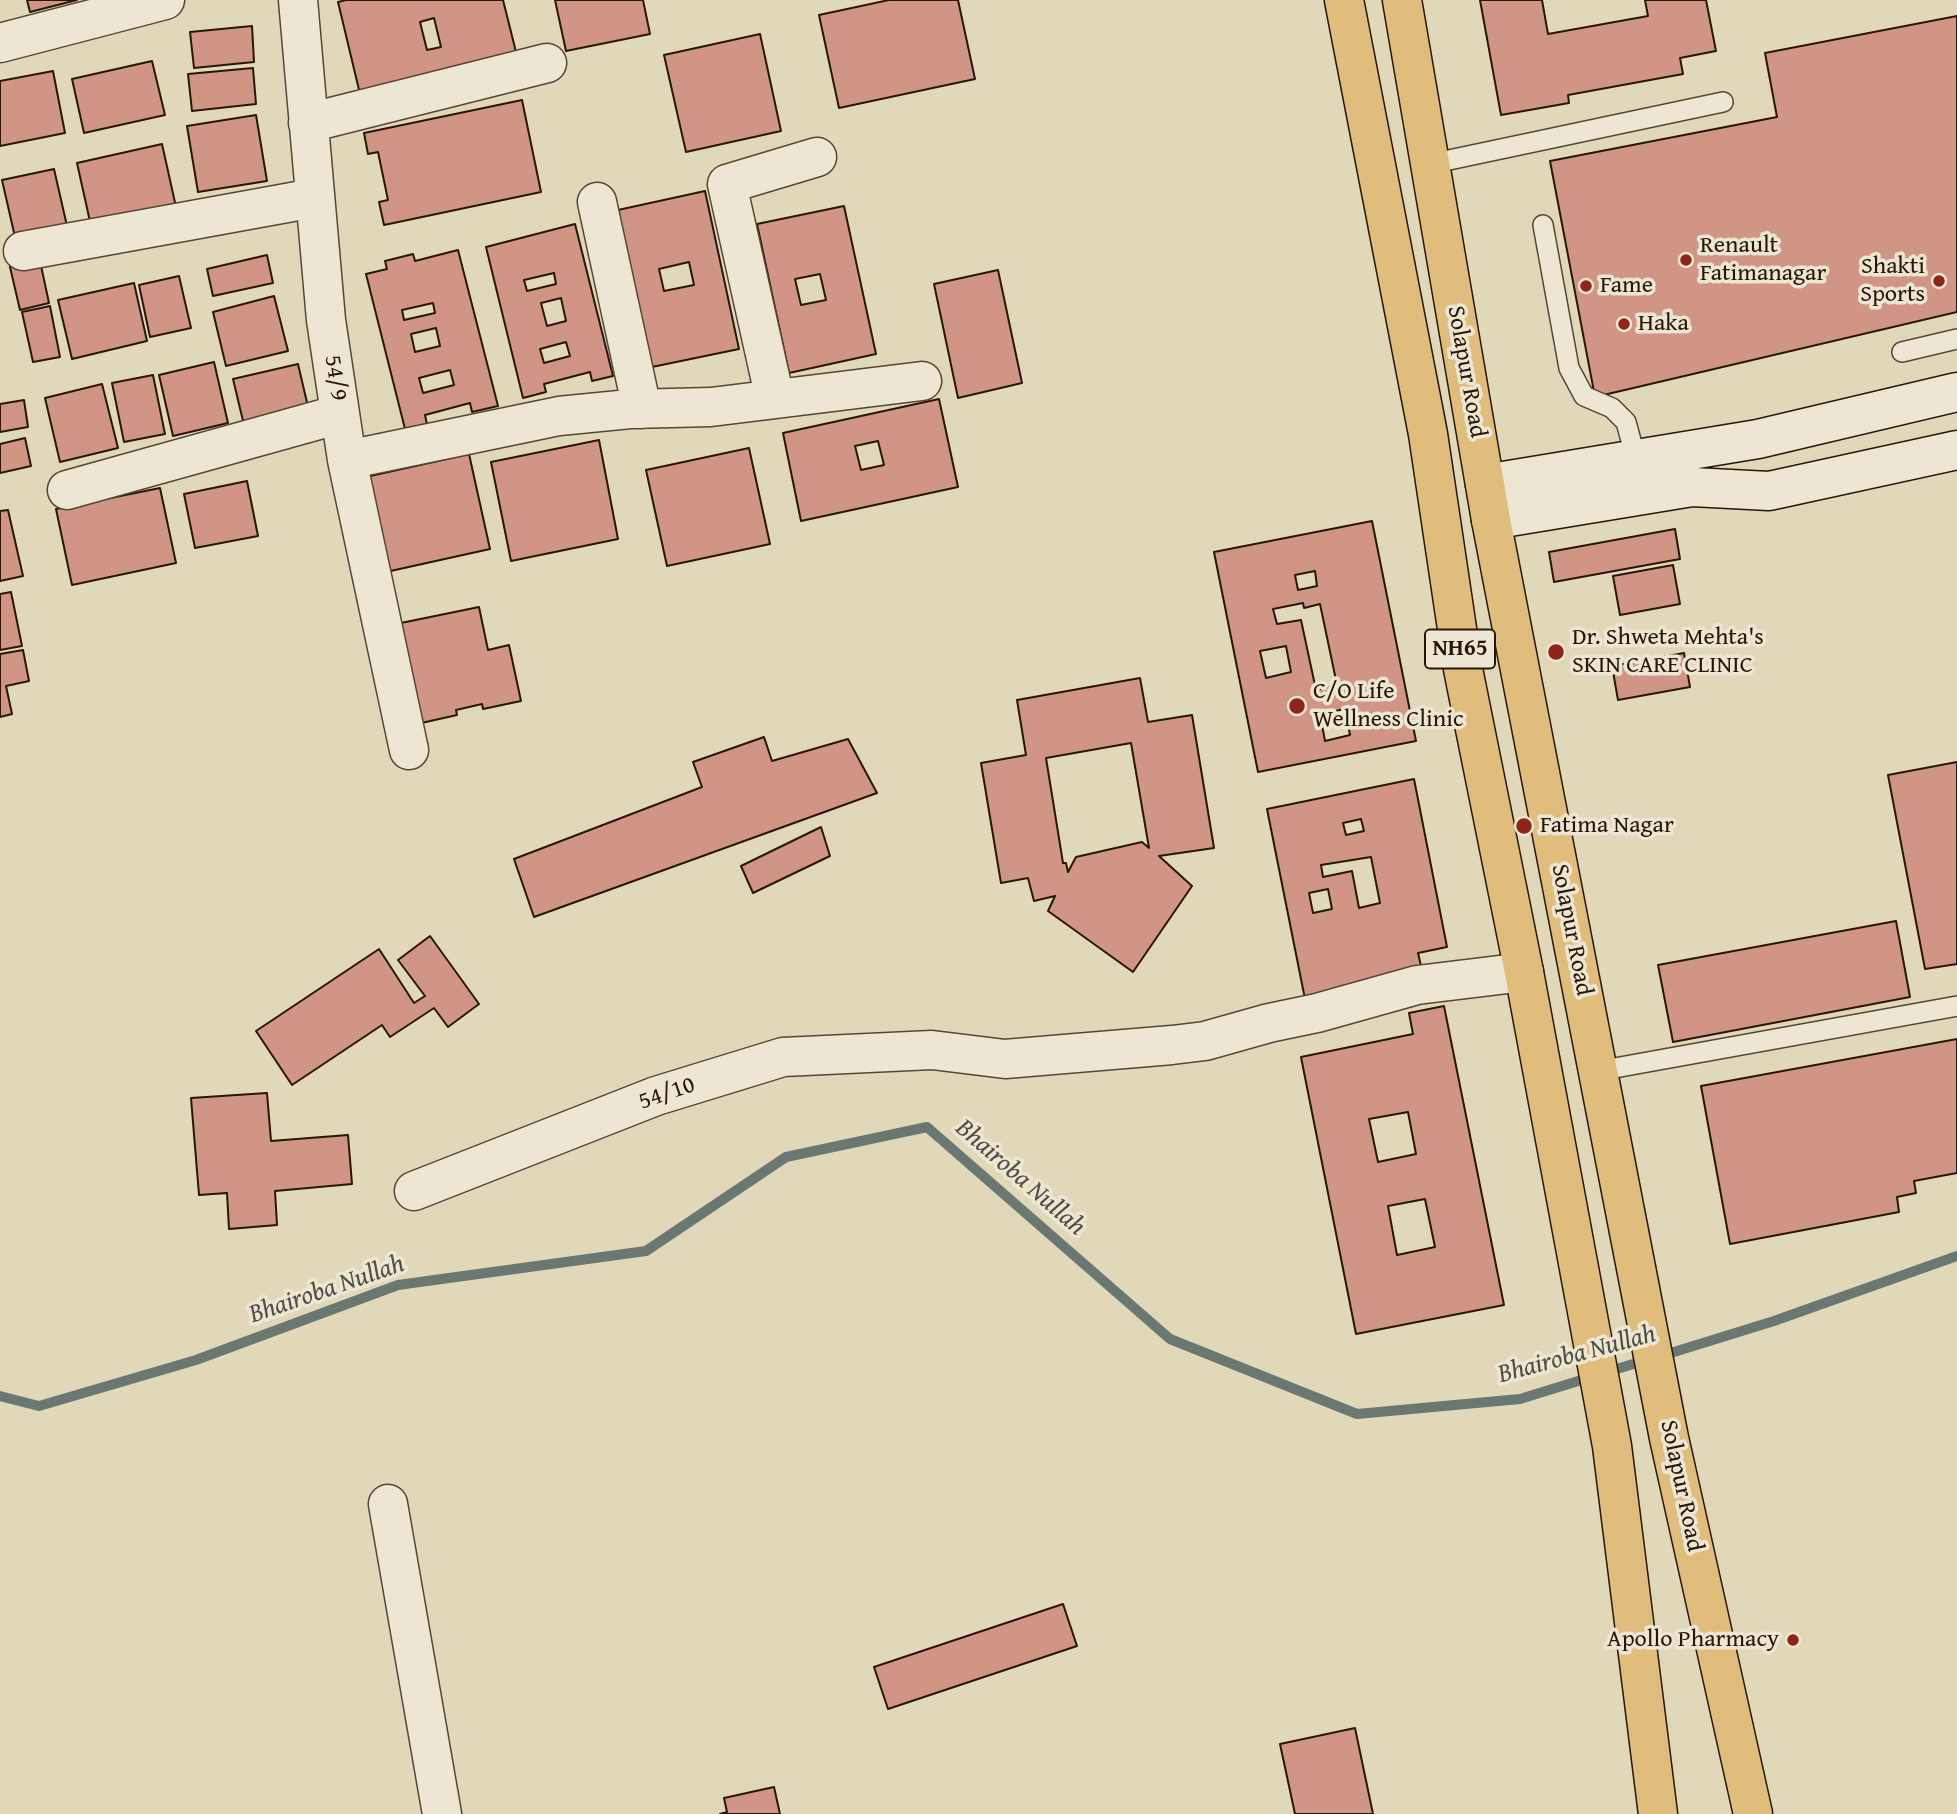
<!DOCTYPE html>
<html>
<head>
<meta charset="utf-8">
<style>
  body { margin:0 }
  canvas { display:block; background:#e1d8ba }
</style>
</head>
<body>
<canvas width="1957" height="1814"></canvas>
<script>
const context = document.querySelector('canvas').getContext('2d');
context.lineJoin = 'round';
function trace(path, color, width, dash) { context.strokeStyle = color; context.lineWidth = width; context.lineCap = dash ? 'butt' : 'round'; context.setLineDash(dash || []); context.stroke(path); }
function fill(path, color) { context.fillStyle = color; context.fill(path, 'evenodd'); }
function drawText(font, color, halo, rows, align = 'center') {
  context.font = font + ' "Gentium Book Plus",serif'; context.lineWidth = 7; context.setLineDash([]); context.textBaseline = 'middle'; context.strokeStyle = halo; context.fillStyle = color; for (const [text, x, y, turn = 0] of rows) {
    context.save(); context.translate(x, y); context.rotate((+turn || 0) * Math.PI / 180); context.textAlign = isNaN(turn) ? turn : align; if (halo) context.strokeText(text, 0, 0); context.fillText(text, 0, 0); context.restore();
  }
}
trace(new Path2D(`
  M1661 1356 1774 1321 1957 1256
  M0 1396 39 1406 196 1360 398 1285 646 1251 786 1157 927 1127 1170 1339 1357 1414 1520 1399 1646 1360`), '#6b7871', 10);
const building = new Path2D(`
  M27 0H77L30 12Z
  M346 0H503L517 56 360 94 338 2ZM434 18 441 47 427 50 420 22Z
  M555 0H643L650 34 566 51Z
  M889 0H958L975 79 839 108 819 15Z
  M1480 0H1542L1548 34 1648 16 1645 0H1706L1716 51 1680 58 1683 74 1568 95 1569 103 1501 115Z
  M1957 16V312L1595 397 1550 161 1777 117 1765 53Z
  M252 26 254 62 194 68 190 32Z
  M760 34 781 131 686 152 664 55Z
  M152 61 165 115 84 133 72 79Z
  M253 68 256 104 192 111 188 74Z
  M53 71 65 133 0 146V81Z
  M522 100 541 192 384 225 379 202 388 200 378 152 368 154 364 133Z
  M256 115 267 181 198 192 187 126Z
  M162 144 176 207 91 226 77 163Z
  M54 169 67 226 15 237 2 180Z
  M705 191 739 349 652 367 618 210ZM689 262 694 285 664 291 659 269Z
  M844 206 876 354 789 373 757 224ZM820 274 826 300 801 305 795 279Z
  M575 224 613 376 592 381 590 372 544 384 546 392 523 398 486 247ZM554 273 556 284 527 291 524 280ZM561 298 566 321 547 326 541 303ZM566 342 570 356 544 363 540 349Z
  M458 250 498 406 472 412 470 403 425 415 427 424 405 429 366 274 387 269 385 261 413 254 415 261ZM433 303 435 313 404 320 402 310ZM436 328 440 346 415 352 411 334ZM450 370 454 385 423 393 419 378Z
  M267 255 273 283 213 296 207 269Z
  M40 261 49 303 20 310 10 267Z
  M998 270 1022 383 958 398 934 284Z
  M179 276 191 328 150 337 139 285Z
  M134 283 147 341 72 359 58 300Z
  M274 296 288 351 226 366 213 312Z
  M50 306 60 357 33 362 22 312Z
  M214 362 228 423 173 436 159 375Z
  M298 364 309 411 244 425 233 379Z
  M153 375 165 434 124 442 112 383Z
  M102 384 118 448 60 462 45 398Z
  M939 399 958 487 801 521 783 433ZM878 441 884 465 861 470 855 446Z
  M24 400 28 427 0 432V404Z
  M25 438 31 466 0 473V444Z
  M599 440 618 539 511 561 491 462Z
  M749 448 770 544 667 566 646 470Z
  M469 454 490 549 386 572 366 477Z
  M247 481 258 536 195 548 184 494Z
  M160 488 176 563 72 585 56 509Z
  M8 510 23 576 0 581V511Z
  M1372 521 1416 741 1258 772 1214 552ZM1315 571 1317 586 1298 590 1295 575ZM1303 603 1304 608 1320 604 1337 685 1316 690 1301 620 1277 624 1273 609ZM1286 646 1291 672 1266 678 1260 651ZM1345 709 1350 735 1325 741 1320 714Z
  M1675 529 1680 559 1554 582 1549 552Z
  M1673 565 1680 604 1620 615 1613 576Z
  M11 592 22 646 0 650V594Z
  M479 607 488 650 509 645 521 701 483 709 482 704 456 710 457 715 417 724 396 624Z
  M23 650 29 681 6 686 12 714 0 717V654Z
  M1684 653 1690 687 1618 700 1612 666Z
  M1140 678 1148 722 1192 715 1214 848 1159 856 1192 886 1133 972 1048 911 1055 896 1034 901 1028 878 1001 883 981 763 1026 755 1017 700ZM1131 743 1149 848 1142 842 1076 857 1068 872 1066 863H1063L1046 758Z
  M764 737 772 761 848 739 877 793 534 917 514 859 702 787 693 762Z
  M1957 762V964L1925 969 1888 775Z
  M1414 779 1447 947 1418 953 1422 970 1307 1009 1267 809ZM1361 819 1364 831 1346 835 1343 823ZM1371 857 1380 903 1359 908 1352 871 1323 877 1321 865ZM1328 889 1332 909 1313 913 1309 893Z
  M821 827 830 856 753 893 741 866Z
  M1896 921 1910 997 1673 1042 1658 965Z
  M430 936 479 1004 448 1027 434 1008 390 1037 382 1025 292 1085 256 1031 379 949 414 1003 425 996 398 960Z
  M1444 1006 1504 1305 1356 1334 1301 1057 1413 1034 1409 1013ZM1408 1112 1416 1154 1378 1162 1369 1119ZM1425 1199 1435 1247 1397 1255 1388 1206Z
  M1957 1039V1173L1914 1181 1916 1193 1897 1197 1899 1212 1730 1244 1701 1086Z
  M267 1093 271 1141 348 1135 352 1184 275 1191 277 1225 229 1229 227 1193 199 1195 191 1098Z
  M1063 1604 1077 1646 888 1709 874 1667Z
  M1355 1728 1373 1814H1295L1280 1744Z
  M774 1787 780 1814H720L727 1812 724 1798Z`);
fill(building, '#d19586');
trace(building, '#281707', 2);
const service = new Path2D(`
  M1430 164 1723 102
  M1543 225 1569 368 1584 396 1612 408 1626 422 1636 459
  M1902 352 1957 339
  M1598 1071 1957 1006`);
const minor = new Path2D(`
  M298 0 326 320 347 460 409 750
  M0 43 165 0
  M308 123 547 63
  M597 202 642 409
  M23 251 314 198
  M775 399 727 184 817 157
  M347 460 559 416 630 409 711 407 922 381
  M67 490 340 414
  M414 1191 656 1096 783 1057 932 1050 1005 1059 1172 1045 1205 1041 1269 1023 1317 1013 1417 985 1524 972
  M388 1504 442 1814`);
const secondary = new Path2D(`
  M1485 484 1758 439 1957 392
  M1491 520 1692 487 1769 491 1957 450`);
const trunk = new Path2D(`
  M1344 0 1428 434 1463 669 1524 972 1612 1446 1658 1814
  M1402 0 1491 520 1669 1438 1753 1814`);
trace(service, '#564734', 22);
trace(minor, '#564734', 41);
trace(secondary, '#281707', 41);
trace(trunk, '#281707', 41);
trace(service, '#ece6d2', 19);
trace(minor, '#ece6d2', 38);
trace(secondary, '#ece6d2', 38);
trace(trunk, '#e0bc7d', 38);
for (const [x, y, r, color] of [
  [1686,260,7,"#8f2418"],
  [1939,281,7,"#8f2418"],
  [1586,286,7,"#8f2418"],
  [1624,324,7,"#8f2418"],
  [1556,652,9,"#8f2418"],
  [1297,706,9,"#8f2418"],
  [1524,826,9,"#8f2418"],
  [1793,1640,7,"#8f2418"]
]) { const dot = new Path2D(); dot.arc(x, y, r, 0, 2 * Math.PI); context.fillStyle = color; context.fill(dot); trace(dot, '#ece6d2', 2.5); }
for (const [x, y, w] of [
  [1460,649,70]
]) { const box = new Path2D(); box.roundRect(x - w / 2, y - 19.5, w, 39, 5); context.fillStyle = '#ece6d2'; context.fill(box); trace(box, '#281707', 2); }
drawText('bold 23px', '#281707', null, [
  ["NH65",1460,649]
]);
drawText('24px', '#281707', '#ece6d2', [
  ["Renault",1700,246],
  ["Fatimanagar",1700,274],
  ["Shakti",1925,267,"right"],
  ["Sports",1925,295,"right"],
  ["Fame",1600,286],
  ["Haka",1638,324],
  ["Dr. Shweta Mehta's",1572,638],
  ["SKIN CARE CLINIC",1572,666],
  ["C/O Life",1313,692],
  ["Wellness Clinic",1313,720],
  ["Fatima Nagar",1540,826],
  ["Apollo Pharmacy",1779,1640,"right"]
], 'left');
drawText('24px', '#281707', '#ece6d2', [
  ["Solapur Road",1466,372,80],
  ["54/9",335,378,81],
  ["Solapur Road",1571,930,79],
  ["54/10",667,1094,-19],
  ["Solapur Road",1681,1486,78]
]);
drawText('italic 26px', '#4f4f45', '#ece6d2', [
  ["Bhairoba Nullah",1020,1178,41],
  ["Bhairoba Nullah",327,1290,-19],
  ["Bhairoba Nullah",1577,1355,-15]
]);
</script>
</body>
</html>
